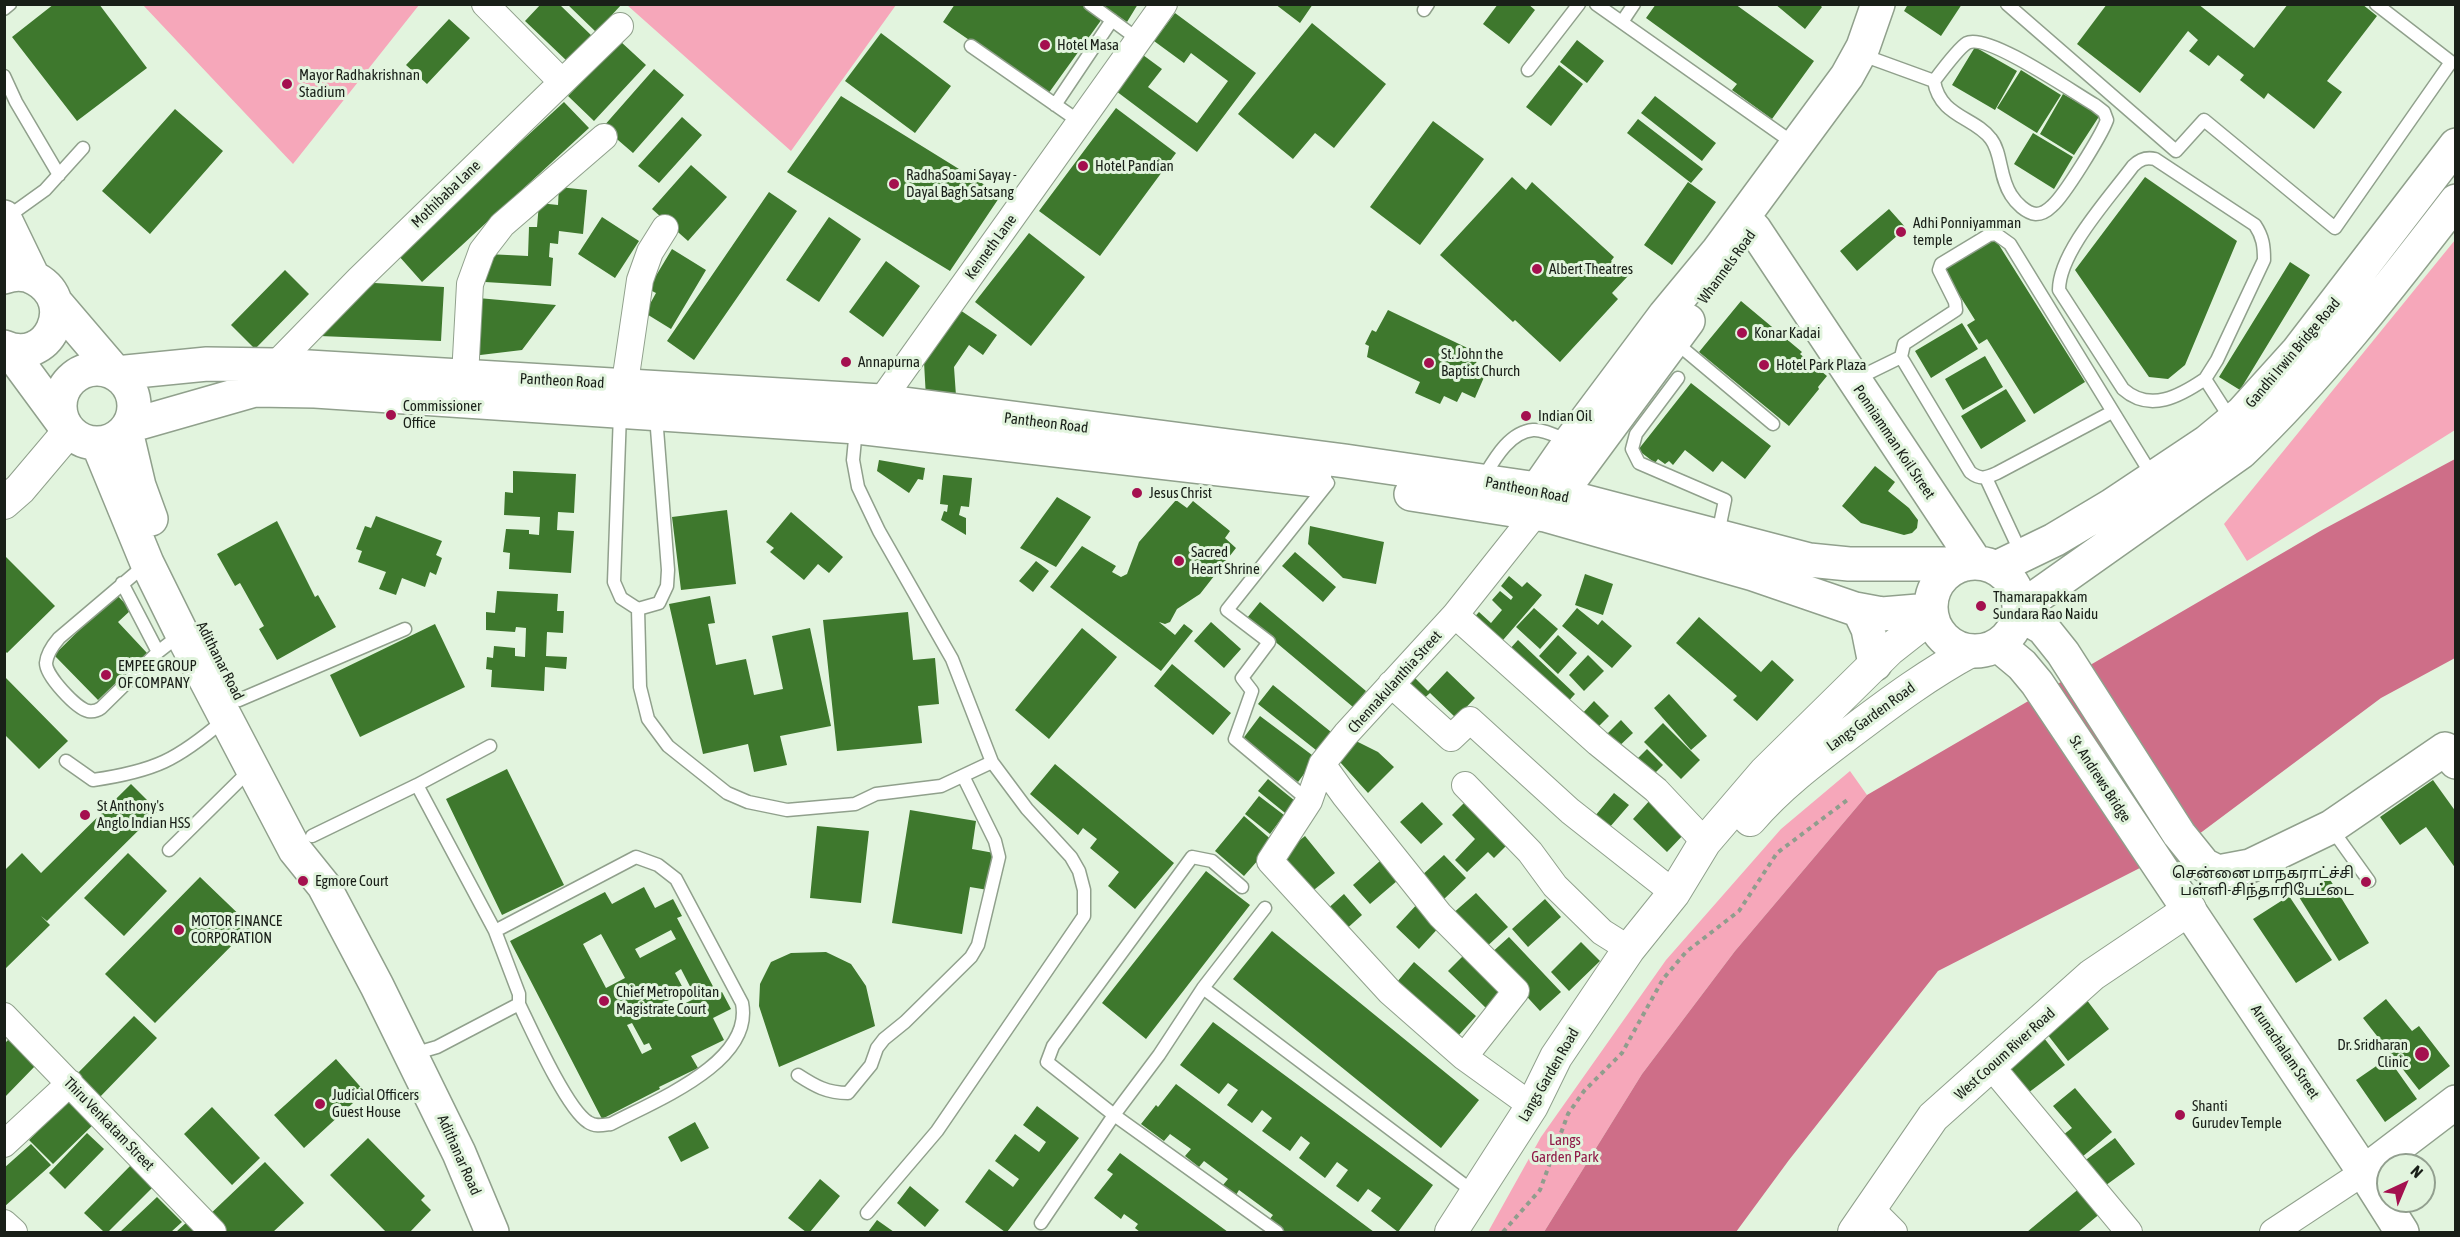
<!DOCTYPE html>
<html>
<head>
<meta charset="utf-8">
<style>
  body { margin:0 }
  #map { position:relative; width:2460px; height:1237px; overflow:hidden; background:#e2f4de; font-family:"Asap Condensed",sans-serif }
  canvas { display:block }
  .frame { position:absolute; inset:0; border:6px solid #191f18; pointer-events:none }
  .north { position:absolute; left:2376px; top:1153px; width:60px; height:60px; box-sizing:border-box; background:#e2f4de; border:2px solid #929f8f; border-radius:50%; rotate:44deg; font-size:16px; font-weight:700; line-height:24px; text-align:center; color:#191f18 }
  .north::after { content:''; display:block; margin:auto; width:21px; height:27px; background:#a4104f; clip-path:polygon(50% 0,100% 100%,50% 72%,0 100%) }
</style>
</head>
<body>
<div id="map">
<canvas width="2460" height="1237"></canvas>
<div class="frame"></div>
<div class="north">N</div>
</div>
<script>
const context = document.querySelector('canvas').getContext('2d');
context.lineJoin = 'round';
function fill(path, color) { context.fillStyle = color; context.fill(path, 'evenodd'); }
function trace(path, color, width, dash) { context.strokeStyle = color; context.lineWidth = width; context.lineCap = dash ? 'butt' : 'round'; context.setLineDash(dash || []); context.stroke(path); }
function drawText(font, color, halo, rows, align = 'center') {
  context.font = font + ' "Asap Condensed","Noto Sans Tamil",sans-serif'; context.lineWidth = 6; context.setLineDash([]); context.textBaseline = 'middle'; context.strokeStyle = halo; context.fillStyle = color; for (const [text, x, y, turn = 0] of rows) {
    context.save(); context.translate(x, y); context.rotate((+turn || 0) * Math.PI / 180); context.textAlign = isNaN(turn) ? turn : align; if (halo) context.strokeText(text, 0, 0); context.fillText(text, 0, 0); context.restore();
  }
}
fill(new Path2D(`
  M143 5H419L293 164Z
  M627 5H896L791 151Z
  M2455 240V430L2247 561 2224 524Z
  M1850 771 1867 795 1735 951 1642 1074 1544 1232H1488L1541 1137 1666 960 1781 829Z`), '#f6a7ba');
fill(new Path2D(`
  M2455 459V658L2381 698 2183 846 1938 971 1789 1160 1736 1232H1544L1642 1074 1735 951 1867 795 2322 530Z`), '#ce6e88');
fill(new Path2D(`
  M54 4H99L147 68 77 121 12 37Z
  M541 4H559L593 37 568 62 525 21Z
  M567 4H622L596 32Z
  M955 4H1083L1102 19 1048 94 943 22Z
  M1100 4H1138L1127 22Z
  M1275 4H1313L1300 23Z
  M1498 4H1528L1535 10 1509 44 1483 24Z
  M1656 4H1735L1814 61 1772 119 1732 90 1737 84 1646 18Z
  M1775 4H1819L1822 7 1805 29Z
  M1908 4H1962L1941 36 1904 11Z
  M2107 4H2198L2254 48 2288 4H2362L2377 16 2327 81 2342 92 2314 129 2268 93 2264 99 2240 80 2244 75 2218 55 2209 66 2189 51 2198 40 2188 31 2140 93 2077 44Z
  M1175 13 1256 73 1197 152 1116 91 1143 55 1162 69 1148 87 1197 123 1228 81 1191 53 1184 63 1154 41Z
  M449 19 470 38 427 84 406 65Z
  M1312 23 1386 84 1334 148 1315 133 1293 159 1238 114Z
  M881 33 951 86 915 133 845 81Z
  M1577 40 1604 61 1587 83 1560 62Z
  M620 41 646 65 594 121 568 96Z
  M1975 47 2017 71 1995 110 1952 85Z
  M1559 65 1583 84 1551 126 1526 107Z
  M654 69 684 95 633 153 603 127Z
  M2021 70 2061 95 2037 133 1997 108Z
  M2063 94 2100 115 2074 155 2040 134Z
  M841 96 1001 195 950 271 787 172Z
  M1655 96 1716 143 1702 161 1641 113Z
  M564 102 589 128 422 282 398 255Z
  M1116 108 1176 153 1100 256 1039 211Z
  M175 109 223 151 150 234 102 191Z
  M682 117 702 135 659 183 638 166Z
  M1638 119 1703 169 1691 183 1627 133Z
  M1433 121 1484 159 1420 245 1370 207Z
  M2033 133 2073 157 2054 189 2014 164Z
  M691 165 727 197 688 241 652 209Z
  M1512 177 1526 190 1532 182 1614 257 1611 261 1628 276 1612 293 1618 299 1560 362 1515 320 1513 322 1440 255Z
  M2145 177 2237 241 2185 365 2168 379 2149 377 2075 270Z
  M1688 182 1716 202 1672 265 1644 245Z
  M559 187 587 190 583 234 559 231 558 244 550 243 549 257 553 258 551 286 485 282 487 254 528 256 529 227H537L539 203 558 205Z
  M769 192 797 211 694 360 667 341Z
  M1889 209 1906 228 1857 271 1840 251Z
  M602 217 639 241 615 278 578 254Z
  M829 217 861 239 819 302 786 280Z
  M1029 233 1085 277 1031 346 975 302Z
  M1994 237 2085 382 2034 414 1987 339 1979 344 1967 325 1975 320 1943 269Z
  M672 249 706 270 671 329 645 313 656 293 648 289Z
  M886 261 920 286 883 337 849 312Z
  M2290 262 2310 275 2240 390 2219 377Z
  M285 270 309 294 255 349 231 325Z
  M357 282 444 287 441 341 320 336Z
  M478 298 556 305 522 350 472 356Z
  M1741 301 1802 352 1800 354 1827 376 1818 387 1819 389 1789 426 1699 352Z
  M957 308 997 335 983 355 969 345 954 367 956 396 926 398 924 362Z
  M1388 310 1480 354 1473 370 1485 375 1475 398 1462 392 1457 402 1444 396 1440 404 1415 393 1420 382 1367 357 1369 346 1365 344 1372 330 1376 332Z
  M1962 323 1978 349 1931 378 1915 351Z
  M1985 356 2003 387 1963 410 1945 379Z
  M1691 383 1771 446 1745 479 1722 461 1713 472 1685 450 1673 465 1669 461 1665 464 1658 459 1655 463 1638 450Z
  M2006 389 2026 421 1981 449 1961 416Z
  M879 460 925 468 923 480 918 479 909 493 877 471Z
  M1875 466 1895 482 1888 491 1909 508 1918 520 1917 528 1912 533 1904 535 1861 523 1842 506Z
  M513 471 576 474 574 513 558 512 557 530 574 531 571 573 509 569 510 553 503 552 506 529 529 530V534L539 535 540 517 504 515 505 492 513 493Z
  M943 475 972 478 969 507 961 506 959 515 966 518V535L941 520 944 511 947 512 948 505 940 504Z
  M1057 497 1091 517 1056 567 1020 548Z
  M1176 500 1187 508 1193 501 1230 531 1225 538 1236 548 1200 594 1177 609 1170 622 1165 624 1159 622 1175 635 1184 624 1193 631 1161 671 1050 587 1082 546 1116 566 1112 572 1121 577 1127 574 1139 542Z
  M727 510 736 584 681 590 672 517Z
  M791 512 843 557 829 573 818 564 804 580 770 552 774 548 766 542Z
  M376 516 442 541 436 555 442 558 436 575 430 572 425 587 402 578 396 595 379 589 386 572 358 562 362 551 356 549 365 526 371 528Z
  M277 521 315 597 318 595 336 627 277 660 259 629 264 626 240 583 235 586 217 554Z
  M1310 526 1384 542 1376 584 1343 578 1308 544Z
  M1295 552 1336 587 1323 602 1282 566Z
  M4 555 55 606 7 653 4 650Z
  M1036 561 1049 571 1033 592 1019 581Z
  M1585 574 1613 584 1603 615 1575 605Z
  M1509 576 1522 587 1527 582 1542 595 1497 647 1468 624 1479 612 1491 623 1502 610 1492 600 1500 591 1511 600 1513 597 1501 586Z
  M497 591 558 594 557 611H564L563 633 547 632 546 656 567 657 566 669 545 667 544 691 491 687 492 670 486 669 487 657 493 658 494 646 515 648V656L525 657 526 628 516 627 515 632 486 630V612L495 613Z
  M116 594 131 610 118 622 147 653 98 700 54 655Z
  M710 596 715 623 708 624 716 665 746 659 754 695 783 689 772 636 810 628 831 726 780 736 787 765 754 772 748 744 703 754 669 604Z
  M1260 602 1366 691 1353 707 1247 618Z
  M1534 608 1558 629 1540 649 1516 627Z
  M1577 608 1598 625 1602 620 1632 646 1612 668 1562 626Z
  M908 612 913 660 935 658 939 704 918 706 922 743 837 751 823 620Z
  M1699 617 1761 672 1772 660 1794 680 1757 721 1733 700 1737 696 1676 643Z
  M1211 622 1241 649 1224 668 1194 641Z
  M435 624 465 687 360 737 330 675Z
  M1082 628 1117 657 1049 739 1015 710Z
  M1558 635 1577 653 1558 674 1539 656Z
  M1518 640 1575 694 1565 705 1508 651Z
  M1588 655 1604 671 1584 691 1569 675Z
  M1172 664 1231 713 1213 735 1154 686Z
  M1447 671 1475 698 1456 718 1430 693 1419 703 1399 683 1410 673 1428 691Z
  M4 676 68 741 39 769 4 734Z
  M1273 685 1336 736 1321 754 1258 704Z
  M1669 694 1707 736 1691 750 1654 708Z
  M1594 701 1609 716 1596 729 1581 715Z
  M1260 716 1316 758 1298 782 1242 740Z
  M1621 720 1633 733 1614 751 1603 738Z
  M1663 723 1700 760 1681 779 1644 742Z
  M1356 741 1378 752 1394 767 1368 793 1340 762Z
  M1647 749 1663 765 1648 780 1632 764Z
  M1055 764 1174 863 1135 909 1108 886 1119 872 1090 848 1097 839 1083 828 1078 835 1030 794Z
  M507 769 564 885 502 915 446 799Z
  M1268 779 1300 805 1290 817 1258 791Z
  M2433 780 2456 812V869L2426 827 2400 845 2380 817Z
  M131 784 158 811 47 921 41 916 50 925 4 970V871L22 853 41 873Z
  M1614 793 1629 805 1609 828 1595 816Z
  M1259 796 1284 815 1270 834 1245 814Z
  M1468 799 1510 842 1494 858 1488 852 1467 872 1455 860 1475 839 1452 815Z
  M1651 799 1686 832 1667 852 1633 819Z
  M1422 802 1443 824 1421 844 1400 822Z
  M910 810 976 821 972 849 994 853 988 890 970 887 962 934 892 923Z
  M1244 816 1274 842 1244 876 1215 851Z
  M817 826 869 831 861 903 810 898Z
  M1305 836 1335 873 1310 893 1280 856Z
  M128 853 167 891 124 936 84 898Z
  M1444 855 1466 878 1443 900 1420 877Z
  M1380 861 1397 881 1370 904 1353 885Z
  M1206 871 1250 905 1146 1039 1102 1003Z
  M200 877 251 926 155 1023 105 974Z
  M2329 878 2369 943 2339 961 2299 897Z
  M644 887 655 908 673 899 682 916 677 918 717 994 722 992 731 1009 713 1018 724 1040 691 1056 698 1068 659 1087 660 1089 602 1119 510 941 605 892 612 904ZM671 930 676 939 640 958 635 949ZM601 934 625 978 606 988 583 944ZM681 969 696 998 667 1012 663 1003 685 992 675 973ZM632 1023 644 1045 649 1043 652 1049 642 1054 627 1025Z
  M1476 893 1508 927 1483 950 1451 915Z
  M1344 894 1362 915 1344 931 1325 911Z
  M2289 896 2332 960 2296 983 2253 919Z
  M1545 899 1561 917 1528 947 1512 929Z
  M1420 901 1443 923 1419 949 1396 927Z
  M1272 931 1479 1100 1441 1148 1233 979Z
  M1509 937 1561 992 1540 1011 1489 955Z
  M1581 942 1600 961 1569 991 1551 972Z
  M826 952 851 964 866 986 875 1026 779 1067 759 1006 760 984 771 962 791 953Z
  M1467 952 1506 990 1487 1009 1448 971Z
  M1414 962 1476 1016 1458 1036 1397 982Z
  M2086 999 2109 1029 2068 1061 2044 1030Z
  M2386 999 2412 1031 2419 1026 2450 1066 2419 1090 2363 1018Z
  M134 1016 157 1038 98 1099 75 1076Z
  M1213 1022 1433 1185 1398 1232 1371 1211 1381 1198 1368 1189 1358 1202 1336 1186 1348 1170 1337 1162 1325 1178 1299 1158 1310 1143 1301 1136 1290 1151 1262 1131 1272 1118 1262 1110 1252 1123 1227 1105 1238 1090 1228 1083 1219 1094 1180 1065Z
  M10 1038 37 1064 4 1098V1044Z
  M2044 1038 2065 1065 2028 1093 2008 1066Z
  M2388 1058 2417 1099 2385 1122 2356 1080Z
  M336 1059 365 1092 304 1148 274 1115Z
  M1176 1084 1374 1232H1285L1269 1220 1273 1215 1239 1190 1236 1195 1223 1185 1228 1179 1204 1161 1199 1167 1185 1156 1191 1149 1170 1134 1164 1141 1141 1124 1156 1105 1158 1107Z
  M2075 1088 2112 1132 2082 1157 2063 1135 2072 1128 2053 1106Z
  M75 1095 99 1119 53 1164 29 1140Z
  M1037 1106 1079 1138 1007 1232H1005L965 1202 989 1169 1013 1187 1019 1179 995 1161 1015 1134 1039 1152 1046 1142 1023 1125Z
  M212 1107 260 1158 232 1185 184 1134Z
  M695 1122 709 1148 681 1162 668 1137Z
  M87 1133 104 1149 65 1189 49 1173Z
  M368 1138 425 1196 421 1200 431 1210 410 1232H386L330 1175Z
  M2115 1138 2135 1164 2098 1191 2079 1165Z
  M31 1144 51 1165 4 1207V1168Z
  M1120 1153 1228 1232H1140L1135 1228 1138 1224 1124 1214 1121 1219 1094 1198 1113 1174 1107 1170Z
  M265 1162 304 1203 273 1232H219L206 1218Z
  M131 1165 153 1187 108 1232H104L84 1213Z
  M820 1179 840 1196 810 1232H806L788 1218Z
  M910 1186 939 1210 925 1227 897 1203Z
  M2081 1187 2102 1212 2078 1232H2027Z
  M157 1197 182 1222 171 1232H120Z
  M877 1220 894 1232H868Z
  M188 1221 199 1232H176Z`), '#3e782d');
const service = new Path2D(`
  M1090 4 1139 40
  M1596 4 1796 145
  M2007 4 2176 151 2204 120 2335 228 2451 62 2376 4
  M4 9 10 4
  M1424 10 1428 4
  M1622 22 1634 4
  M971 46 1080 122
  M1868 57 1934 81C1940 73 1960 47 1967 43 1987 32 2074 93 2095 105L2104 112 2107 120C2101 136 2064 196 2052 206 2048 210 2042 214 2036 214 2026 213 2016 203 2011 195 1999 177 2002 153 1991 139 1975 117 1940 117 1934 81
  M1528 70 1579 4
  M4 76 16 102 59 175
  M1055 105 1112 20
  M6 218 45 190 83 148
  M1674 341 1773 424
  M1678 378 1636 434 1632 449 1639 463 1725 500 1718 534
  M1856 379 1901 357
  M2205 379C2180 396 2150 413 2123 389L2059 290C2059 252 2110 197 2133 166 2140 159 2146 157 2155 159L2255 225C2263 237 2264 246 2264 260L2217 360 2205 379 2232 421
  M2112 412 1997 473C1986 478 1980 480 1970 472L1901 357 1904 344 1956 310 1955 302 1939 270 1941 264 1989 235 1996 234 2010 244 2153 477
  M620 413 614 582 621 598 638 609 659 603 667 586 668 570 656 416
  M856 429 853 460 858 487 879 531 952 659 992 762 1027 809 1071 857 1079 871 1084 890V916L937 1131 867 1213
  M1483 478C1494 460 1509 432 1533 430 1544 429 1558 437 1569 441
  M1986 478 2021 553
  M145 565 59 638C53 645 47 653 46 663 46 676 76 708 88 711 94 712 97 711 101 708L158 652 181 634
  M122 583 158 652
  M638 609 640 687 648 719 668 746 727 793 748 802 787 810 855 804 876 794 941 786 992 762
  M239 700 405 629
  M66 761 93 780C155 771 177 760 224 720
  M417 785 490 746
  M1309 801 1235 739 1252 691 1242 678 1269 642 1227 610 1328 483
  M2331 828 2369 881
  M312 836 417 785 495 931
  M169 850 251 769
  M1242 887 1212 861 1192 857 1053 1046 1047 1062 1114 1115 1277 1232
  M1203 988 1475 1193
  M413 1054 437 1047 519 1004V994L495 931 636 857 658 865 676 879 742 1003C754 1063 654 1101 611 1124 603 1125 595 1127 588 1122 567 1109 532 1031 519 1004
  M798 1075C815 1086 827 1093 848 1093L871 1065 877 1048 884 1039 905 1022 971 957 978 945 999 857 995 841 963 776
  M1041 1223 1114 1115 1159 1055 1203 988 1265 908`);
const minor = new Path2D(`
  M485 4 562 82
  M275 365 359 279 620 26
  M465 376 470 284 482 251 502 225 604 137
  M622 403 640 280 650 252 665 228
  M871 412 881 401 1164 4
  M1455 615 1598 743 1656 790 1705 842
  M1391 684 1451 738 1470 720 1570 811 1674 893
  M1322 764 1345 796 1440 915 1516 991 1464 1057
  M1465 785 1530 852 1555 886 1602 932 1629 949
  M4 1016 213 1232
  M1991 1066 2129 1232
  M1532 1106 1464 1057 1390 992 1270 861 1309 801 1322 764 1346 734 1455 615 1536 513
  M4 1144 70 1083
  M1870 1208 1894 1232
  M4 1223 14 1232
  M2273 1232 2364 1172`);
const tertiary = new Path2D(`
  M4 503 20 489 69 431
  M1750 820C1781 784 1818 757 1855 729 1892 701 1930 673 1971 651
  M1451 1232 1532 1106 1556 1057 1629 949 1674 893 1705 842 1765 772 1889 650 1931 617
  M1854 1232 1933 1117 2092 975 2190 909`);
const secondary = new Path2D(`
  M4 217 33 277
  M1743 217 1755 230 1976 563
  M4 277C15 273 26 273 36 279 79 303 48 367 4 347
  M57 304 116 373 207 364 275 365 881 401 1345 461 1537 489 1809 560 1849 564H1966
  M9 350 65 426
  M60 406a37 37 0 1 1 74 0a37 37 0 1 1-74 0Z
  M129 426 255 390 315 391 857 427 1315 480
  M126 431 139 486 151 519
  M98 444 147 563 186 642 295 850 324 886 377 986 459 1153 492 1232
  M1411 494 1545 515 1753 574 1855 609 1882 614 1930 610
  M1560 494 1688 321
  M1525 507 1570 442 1665 315 1718 251 1847 76 1863 47 1878 4
  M1931 607a44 44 0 1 1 88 0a44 44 0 1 1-88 0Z
  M1996 568 2054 540 2111 506 2207 442 2242 413 2298 351 2456 145
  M2019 609 2241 452C2321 376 2388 289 2456 201
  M1859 610 1868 629 1875 664
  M2019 614 2043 628 2063 653 2179 834 2204 865 2218 872 2250 866 2331 827 2445 749 2456 762
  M1998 645 2022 665 2037 683 2364 1172 2402 1232
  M2364 1172 2456 1102`);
trace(service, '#90a08c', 15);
trace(minor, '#90a08c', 28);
trace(tertiary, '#90a08c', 34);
trace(secondary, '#90a08c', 36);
trace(new Path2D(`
  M1503 1232 1540 1190 1568 1114 1584 1091 1622 1053 1663 979 1686 952 1739 911 1777 853 1850 798`), '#909d8d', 4, [4.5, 4.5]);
trace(service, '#fff', 12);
trace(minor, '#fff', 26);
trace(tertiary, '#fff', 32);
trace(secondary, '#fff', 33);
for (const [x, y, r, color] of [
  [1045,45,6,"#a4104f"],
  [287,84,6,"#a4104f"],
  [1083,166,6,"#a4104f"],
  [894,184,6,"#a4104f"],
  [1901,232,6,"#a4104f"],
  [1537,269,6,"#a4104f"],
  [1742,333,6,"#a4104f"],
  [846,362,6,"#a4104f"],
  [1429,363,6,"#a4104f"],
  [1764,365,6,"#a4104f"],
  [391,415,6,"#a4104f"],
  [1526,416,6,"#a4104f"],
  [1137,493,6,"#a4104f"],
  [1179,561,6,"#a4104f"],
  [1981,606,6,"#a4104f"],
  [106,675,6,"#a4104f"],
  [85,815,6,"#a4104f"],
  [303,881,6,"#a4104f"],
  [2366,882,6,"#a4104f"],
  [179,930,6,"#a4104f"],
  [604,1001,6,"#a4104f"],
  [2422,1054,8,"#a4104f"],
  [320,1104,6,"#a4104f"],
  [2180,1115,6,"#a4104f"]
]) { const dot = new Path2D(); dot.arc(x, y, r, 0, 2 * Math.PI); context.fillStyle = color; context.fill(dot); trace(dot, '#e2f4de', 2); }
drawText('15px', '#191f18', '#e2f4de', [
  ["Hotel Masa",1057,45],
  ["Mayor Radhakrishnan",299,75],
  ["Stadium",299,92],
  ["Hotel Pandian",1095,166],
  ["RadhaSoami Sayay -",906,175],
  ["Dayal Bagh Satsang",906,192],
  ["Adhi Ponniyamman",1913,223],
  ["temple",1913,240],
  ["Albert Theatres",1549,269],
  ["Konar Kadai",1754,333],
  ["St. John the",1441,354],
  ["Baptist Church",1441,371],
  ["Annapurna",858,362],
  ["Hotel Park Plaza",1776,365],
  ["Commissioner",403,406],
  ["Office",403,423],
  ["Indian Oil",1538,416],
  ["Jesus Christ",1149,493],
  ["Sacred",1191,552],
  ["Heart Shrine",1191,569],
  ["Thamarapakkam",1993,597],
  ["Sundara Rao Naidu",1993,614],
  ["EMPEE GROUP",118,666],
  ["OF COMPANY",118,683],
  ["St Anthony's",97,806],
  ["Anglo Indian HSS",97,823],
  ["சென்னை மாநகராட்ச்சி",2354,873,"right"],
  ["பள்ளி-சிந்தாரிபேட்டை",2354,890,"right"],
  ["Egmore Court",315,881],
  ["MOTOR FINANCE",191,921],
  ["CORPORATION",191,938],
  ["Chief Metropolitan",616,992],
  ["Magistrate Court",616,1009],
  ["Dr. Sridharan",2408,1045,"right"],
  ["Clinic",2408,1062,"right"],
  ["Judicial Officers",332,1095],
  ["Guest House",332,1112],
  ["Shanti",2192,1106],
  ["Gurudev Temple",2192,1123]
], 'left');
drawText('15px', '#191f18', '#e2f4de', [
  ["Mothibaba Lane",446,194,-44],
  ["Kenneth Lane",991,247,-54],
  ["Whannels Road",1727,267,-54],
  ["Gandhi Irwin Bridge Road",2293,353,-50],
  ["Pantheon Road",562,381,3],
  ["Pantheon Road",1046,423,7],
  ["Ponniamman Koil Street",1894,442,56],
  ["Pantheon Road",1527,490,11],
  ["Adithanar Road",220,661,63],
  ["Chennakulanthia Street",1395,682,-48],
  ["Langs Garden Road",1871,717,-36],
  ["St. Andrews Bridge",2100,779,57],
  ["Arunachalam Street",2285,1052,56],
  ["West Cooum River Road",2005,1054,-42],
  ["Langs Garden Road",1549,1075,-60],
  ["Thiru Venkatam Street",109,1124,46],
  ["Adithanar Road",459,1155,66]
]);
drawText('15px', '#8f1a47', '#e2f4de', [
  ["Langs",1565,1140],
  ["Garden Park",1565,1157]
]);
</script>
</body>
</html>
